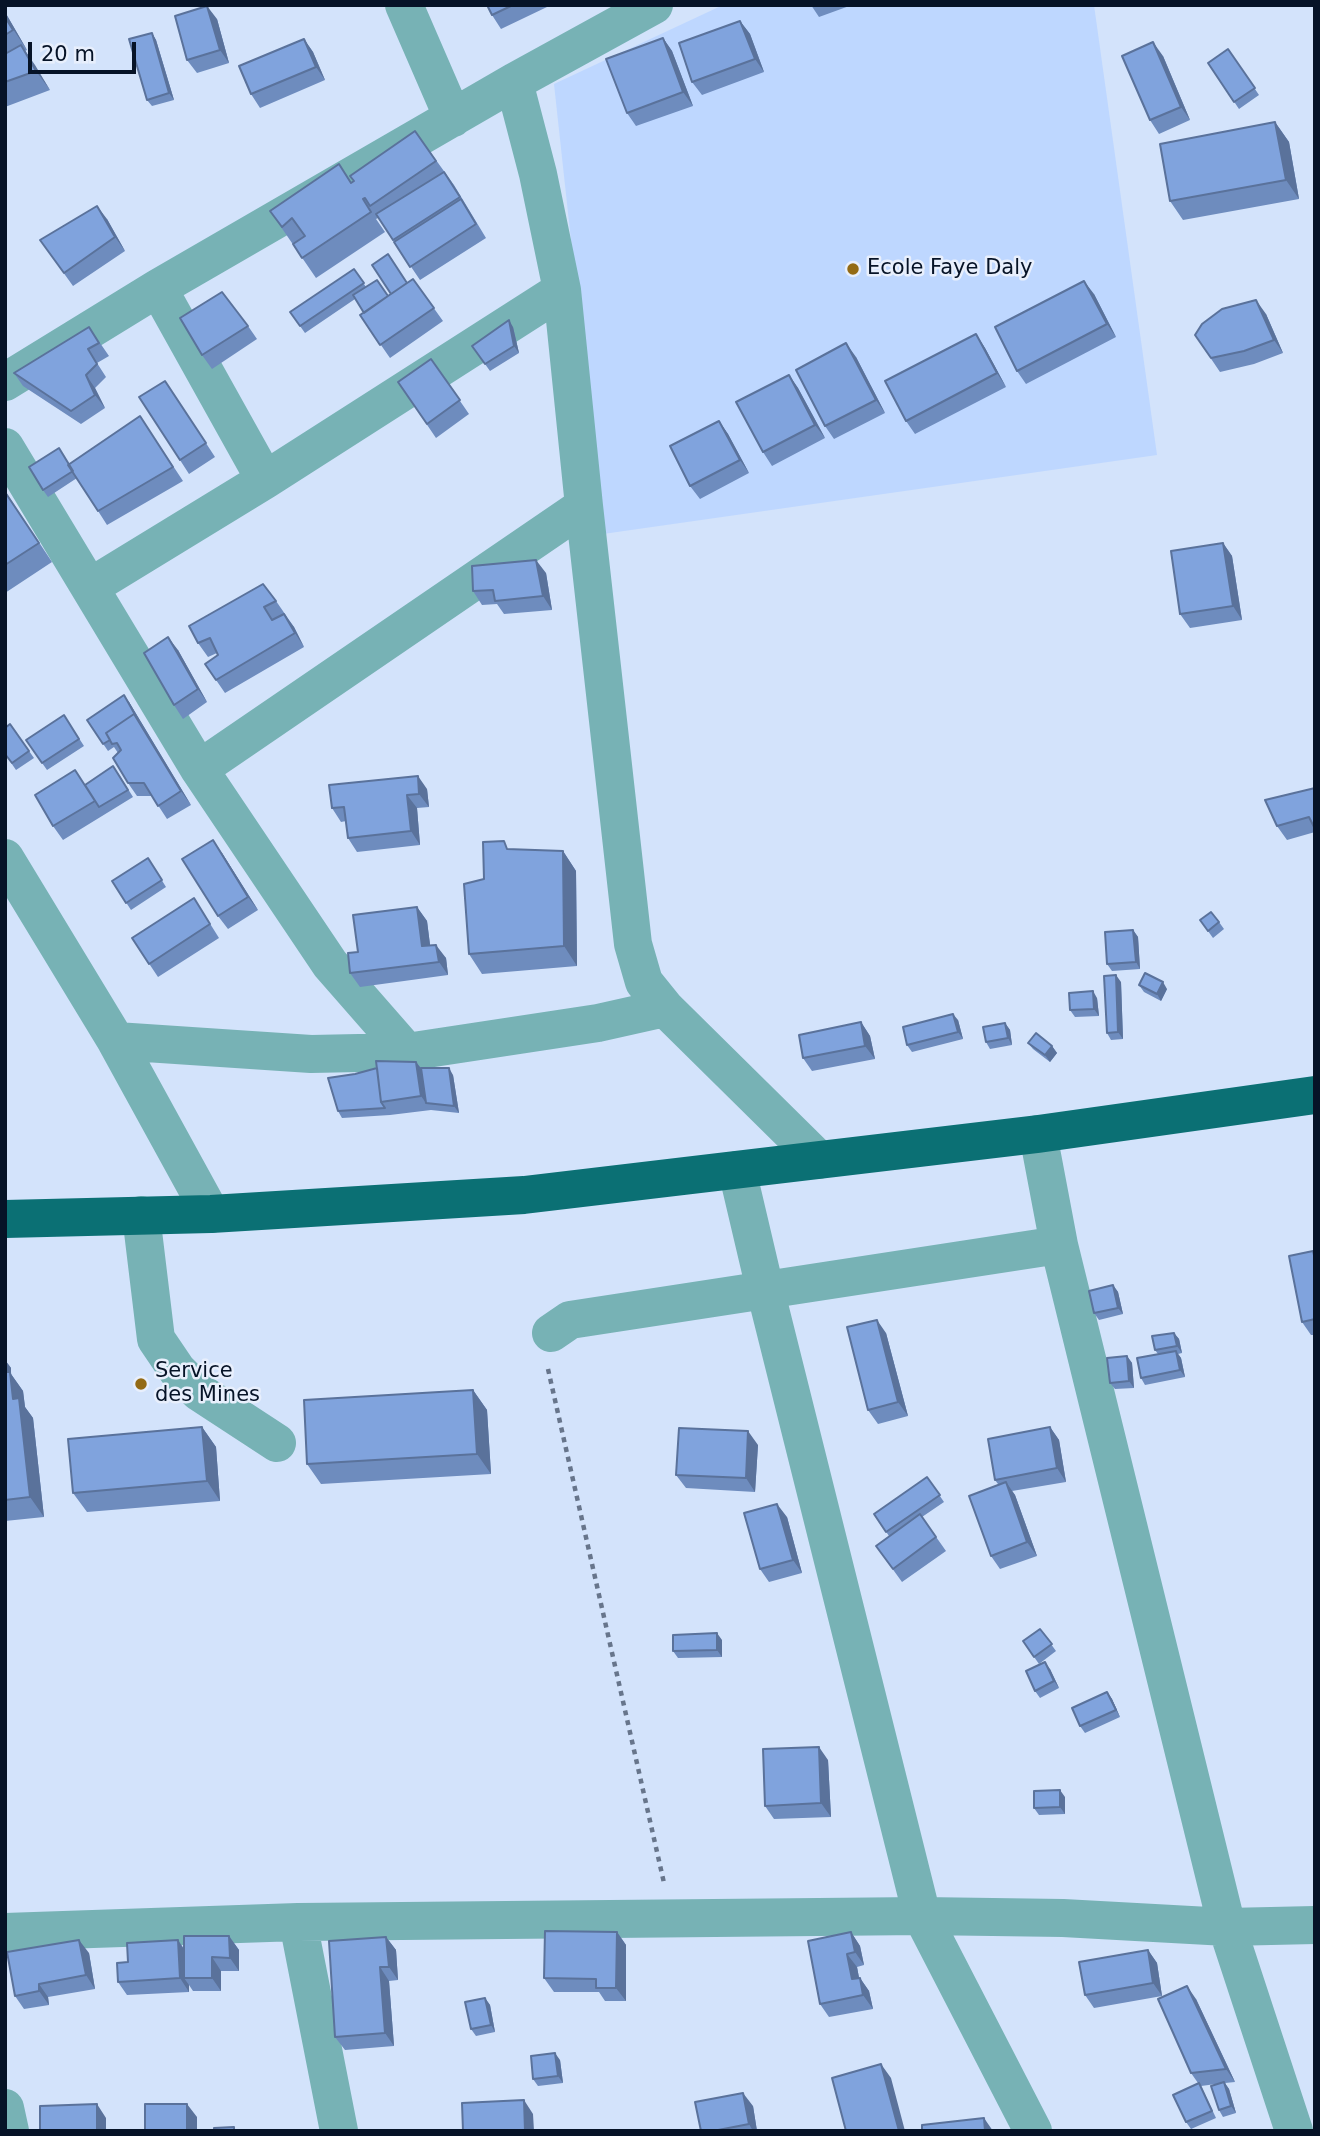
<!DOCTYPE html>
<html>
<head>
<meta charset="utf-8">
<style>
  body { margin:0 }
  #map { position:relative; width:1320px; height:2136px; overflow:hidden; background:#d3e3fb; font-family:"DejaVu Sans",sans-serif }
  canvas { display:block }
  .frame { position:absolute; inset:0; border:7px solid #061327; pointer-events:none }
  .scale { position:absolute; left:28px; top:42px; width:108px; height:32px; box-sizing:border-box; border:4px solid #061327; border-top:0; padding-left:9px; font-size:21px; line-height:24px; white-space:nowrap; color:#061327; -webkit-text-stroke:5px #e8effc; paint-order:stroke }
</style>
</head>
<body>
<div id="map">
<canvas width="1320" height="2136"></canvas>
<div class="frame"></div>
<div class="scale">20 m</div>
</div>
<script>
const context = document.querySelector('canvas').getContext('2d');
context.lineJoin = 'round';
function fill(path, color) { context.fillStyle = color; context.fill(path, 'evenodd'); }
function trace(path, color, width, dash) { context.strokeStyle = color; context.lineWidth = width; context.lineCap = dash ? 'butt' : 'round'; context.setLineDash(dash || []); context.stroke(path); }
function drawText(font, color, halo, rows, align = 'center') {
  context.font = font + ' "DejaVu Sans",sans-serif'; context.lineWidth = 5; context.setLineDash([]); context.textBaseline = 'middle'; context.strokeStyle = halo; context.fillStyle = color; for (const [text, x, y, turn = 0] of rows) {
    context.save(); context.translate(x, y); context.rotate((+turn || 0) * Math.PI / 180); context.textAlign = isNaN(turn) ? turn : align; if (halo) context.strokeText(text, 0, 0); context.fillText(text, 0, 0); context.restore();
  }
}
fill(new Path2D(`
  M723 5H1094L1157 455 603 534 554 84Z`), '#bed7ff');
trace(new Path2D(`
  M548 1369 664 1883`), '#67758b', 4.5, [5, 5]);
trace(new Path2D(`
  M404 5 453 118
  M514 82 538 174 562 290 584 506 633 944 644 982 665 1008 819 1160
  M158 288 265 480
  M5 382 158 288 514 82 654 5
  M5 447 199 769 330 964 407 1052
  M90 587 265 480 562 290
  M199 769 584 506
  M5 858 116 1041 211 1214
  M116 1041 311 1054 407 1052 598 1023 665 1008
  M1038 1134 1059 1245 1227 1927 1294 2131
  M737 1170 765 1289 922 1916 1033 2131
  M141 1215 156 1339 177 1370 199 1392 277 1443
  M551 1333 570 1320 1059 1245
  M298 1922 339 2131
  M5 1932 298 1922 922 1916 1063 1918 1227 1927 1315 1925
  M5 2108 10 2131`), '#77b2b5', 38);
trace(new Path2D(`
  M5 1219 211 1214 524 1195 1038 1134 1315 1095`), '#0b7074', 38);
fill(new Path2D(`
  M487 5H546L547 7 501 29 492 15Z
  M811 5H852L819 17Z
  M5 12 27 50 25 51 50 90 5 107Z
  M217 19 229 63 197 73 187 60Z
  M740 21 750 34 764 72 702 95 692 82Z
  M152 33 156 40 174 100 152 106 147 100Z
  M663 38 672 51 693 106 636 126 627 113Z
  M304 39 313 52 325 80 260 108 251 94Z
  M1228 49 1259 95 1239 109 1208 63Z
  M1163 56 1190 120 1159 134 1150 120Z
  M1275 122 1289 142 1299 199 1183 220 1170 201Z
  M415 131 454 185 486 238 420 280 378 218 376 219 385 232 316 278 270 211 352 183Z
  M107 219 125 251 73 286 40 240Z
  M354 269 366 287 388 296 413 279 443 321 390 358 360 315 364 313 355 299 305 333 290 312Z
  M1094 294 1116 337 1026 384 1017 371Z
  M1266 314 1283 353 1254 364 1220 372 1195 335Z
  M248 326 257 339 212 369 202 355Z
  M89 327 109 356 97 363 106 377 95 388 105 408 81 424 23 386 14 373Z
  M513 327 519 353 490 371 472 346Z
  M976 334 985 348 1006 387 915 434 906 421Z
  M856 357 885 413 834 439 825 426Z
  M431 359 469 414 436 438 398 382Z
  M789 375 798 388 825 438 772 466 763 452Z
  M174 394 215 457 189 474 180 460Z
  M140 416 183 481 107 525 77 478 48 497 43 490 69 464Z
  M719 421 728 434 749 473 700 499 690 486Z
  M5 491 52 562 5 593Z
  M1223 543 1232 556 1242 620 1190 628 1180 614Z
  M546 573 552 610 504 614 497 604 482 605 473 591Z
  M276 601 294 627 304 647 225 693 205 664 218 655 217 653 208 657 198 643Z
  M178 650 207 702 183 719 174 705Z
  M129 702 191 805 167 819 152 796H137L128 783 118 753 114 747 108 751 87 720Z
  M64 715 84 746 47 770 26 740Z
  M10 724 34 758 16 770 5 754Z
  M118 773 133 797 63 840 53 826 85 785Z
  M1315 788V832L1287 840 1277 826Z
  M427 789 429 807 417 808 420 845 357 852 348 838 346 821 341 822 332 808Z
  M509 849 563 851 576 871 577 966 482 974 469 954 484 879Z
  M222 853 258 910 228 929 218 916Z
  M148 858 166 887 131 910 112 881Z
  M194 898 219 938 158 977 132 938Z
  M417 907 427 921 430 945 446 958 448 975 360 987 350 973 358 952Z
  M1200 920 1219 922 1224 929 1213 938Z
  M1133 930 1138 937 1140 969 1112 971 1107 964Z
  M1121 982 1123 1039 1111 1040 1107 1033Z
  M1139 985 1167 989 1161 1001 1144 992Z
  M1097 998 1099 1016 1075 1017 1070 1010Z
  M958 1020 963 1039 912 1052 907 1045Z
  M861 1022 870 1036 875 1059 812 1071 803 1058Z
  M1005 1023 1010 1030 1012 1045 990 1049 986 1042Z
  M1028 1043 1052 1046 1057 1053 1050 1062 1033 1049Z
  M416 1062 421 1068 453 1075 459 1113 431 1110 390 1115 342 1118 338 1111 355 1074Z
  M1313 1251 1315 1253V1335H1311L1302 1322Z
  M1113 1285 1118 1292 1123 1314 1099 1320 1094 1313Z
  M886 1333 908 1416 878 1424 868 1410Z
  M1174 1333 1179 1339 1182 1353 1178 1354 1181 1358 1185 1377 1145 1385 1141 1378 1158 1354 1155 1350Z
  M1127 1356 1132 1363 1134 1388 1115 1389 1110 1383Z
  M5 1360 11 1368V1374L23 1391 25 1407 33 1418 44 1517 5 1521Z
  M473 1390 487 1410 491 1474 321 1484 307 1464Z
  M202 1427 216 1447 220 1501 87 1512 73 1493Z
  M1050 1427 1059 1440 1066 1482 1012 1491 1015 1495 1037 1556 1000 1569 991 1556 998 1484 995 1480Z
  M758 1445 755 1492 686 1488 676 1475Z
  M927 1477 944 1502 922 1517 946 1551 902 1582 876 1546 889 1536 874 1514Z
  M787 1517 802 1573 769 1582 760 1569Z
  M1040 1629 1056 1651 1039 1664 1023 1641Z
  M722 1640V1657L678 1658 673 1651Z
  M1050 1669 1059 1688 1040 1698 1035 1691Z
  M1107 1692 1112 1699 1120 1717 1085 1733 1080 1726Z
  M828 1760 831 1817 774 1819 765 1806Z
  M1065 1797V1814L1039 1815 1034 1808Z
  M617 1932 626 1945V2001H605L599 1992H554L544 1978Z
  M851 1932 860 1946 864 1965 857 1967 859 1978H860L869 1991 873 2009 829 2017 820 2004Z
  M229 1936 239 1950V1971H221V1991H193L189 1985V1992L127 1995 118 1982 128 1962 178 1940 184 1949Z
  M386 1937 396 1950 398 1980 389 1981 394 2046 345 2050 335 2037Z
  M1148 1950 1157 1963 1162 1996 1094 2008 1085 1995Z
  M89 1953 95 1989 48 1997 49 2005 24 2009 15 1996Z
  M485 1998 490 2005 495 2032 476 2036 471 2029Z
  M1196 1999 1235 2082 1225 2083 1229 2089 1236 2113 1223 2117 1219 2110 1216 2084 1201 2086 1216 2118 1191 2129 1186 2122 1198 2083 1191 2073Z
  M560 2060 563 2083 538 2086 533 2079Z
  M753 2106 757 2131H701Z`), '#6e8cbe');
fill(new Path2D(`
  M207 6 217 19 229 63 220 50Z
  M5 12 27 50 5 17Z
  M740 21 750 34 764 72 755 59Z
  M152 33 156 40 174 100 169 93Z
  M663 38 672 51 693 106 683 92Z
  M304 39 313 52 325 80 316 67Z
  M1153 42 1163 56 1190 120 1181 107Z
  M21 45 35 65 50 90 36 71Z
  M1275 122 1289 142 1299 199 1286 180Z
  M97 206 107 219 125 251 115 237Z
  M1084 281 1094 294 1116 337 1107 324Z
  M1256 300 1266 314 1283 353 1274 340Z
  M509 320 513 327 519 353 514 346Z
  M976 334 985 348 1006 387 997 373Z
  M846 343 856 357 885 413 876 400Z
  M86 375 95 388 105 408 95 395Z
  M789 375 798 388 825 438 815 425Z
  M719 421 728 434 749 473 740 460Z
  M1223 543 1232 556 1242 620 1233 606Z
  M536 560 546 573 552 610 543 596Z
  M284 614 294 627 304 647 295 633Z
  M168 637 178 650 207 702 198 689Z
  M124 695 129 702 191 805 181 791Z
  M418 776 427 789 429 807 419 794Z
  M407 795 417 808 420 845 411 831Z
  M213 840 222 853 258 910 248 897Z
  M563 851 576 871 577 966 564 946Z
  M417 907 427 921 432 960 422 946Z
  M1133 930 1138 937 1140 969 1136 962Z
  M436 945 446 958 448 975 439 962Z
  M1116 975 1121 982 1123 1039 1118 1032Z
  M1163 982 1167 989 1161 1001 1157 994Z
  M1093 991 1097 998 1099 1016 1094 1009Z
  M953 1014 958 1020 963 1039 958 1032Z
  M861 1022 870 1036 875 1059 865 1046Z
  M1005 1023 1010 1030 1012 1045 1008 1038Z
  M1052 1046 1057 1053 1050 1062 1045 1055Z
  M416 1062 426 1075V1103L421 1096Z
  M449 1068 453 1075 459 1113 454 1106Z
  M1113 1285 1118 1292 1123 1314 1118 1308Z
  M877 1320 886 1333 908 1416 898 1402Z
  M1174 1333 1179 1339 1182 1353 1177 1346Z
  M1176 1351 1181 1358 1185 1377 1180 1370Z
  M1127 1356 1132 1363 1134 1388 1129 1381Z
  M5 1360 11 1368V1374L23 1391 25 1407 33 1418 44 1517 30 1497 13 1399 5 1380Z
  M473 1390 487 1410 491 1474 477 1454Z
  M202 1427 216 1447 220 1501 207 1481Z
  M1050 1427 1059 1440 1066 1482 1057 1468Z
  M748 1431 758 1445 755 1492 746 1478Z
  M1006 1482 1015 1495 1037 1556 1027 1542Z
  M777 1504 787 1517 802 1573 793 1560Z
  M717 1633 722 1640V1657L717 1650Z
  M1045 1662 1050 1669 1059 1688 1054 1681Z
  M1107 1692 1112 1699 1120 1717 1116 1710Z
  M819 1747 828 1760 831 1817 821 1803Z
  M1060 1790 1065 1797V1814L1060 1807Z
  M617 1932 626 1945V2001L616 1988Z
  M851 1932 860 1946 864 1965 855 1952Z
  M229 1936 239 1950V1971L230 1958Z
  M386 1937 396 1950 398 1980 389 1967Z
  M79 1940 89 1953 95 1989 86 1975Z
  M178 1940 187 1954 184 1978 189 1985V1992L180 1978Z
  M1148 1950 1157 1963 1162 1996 1153 1983Z
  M847 1954 857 1967 862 1993 852 1979Z
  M212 1957 221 1971V1991L212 1978Z
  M380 1967 389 1981 394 2046 385 2033Z
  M860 1978 869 1991 873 2009 863 1995Z
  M39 1984 48 1997 49 2005 39 1991Z
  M1187 1986 1196 1999 1235 2082 1226 2069Z
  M485 1998 490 2005 495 2032 491 2025Z
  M555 2053 560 2060 563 2083 558 2076Z
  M881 2064 891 2078 905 2131H899Z
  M1224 2082 1229 2089 1236 2113 1231 2106Z
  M743 2093 753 2106 757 2131H753L749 2124Z
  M524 2100 533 2114 534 2131H525Z
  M97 2104 106 2118V2131H97Z
  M187 2104 197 2117V2131H187Z
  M984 2118 993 2131H985Z`), '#5a729b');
const building = new Path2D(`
  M487 5H513L492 15Z
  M207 6 220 50 187 60 175 16Z
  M5 17 13 30 5 35Z
  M740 21 755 59 692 82 679 43Z
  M152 33 169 93 147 100 129 39Z
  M663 38 683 92 627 113 606 59Z
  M304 39 316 67 251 94 239 66Z
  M1153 42 1181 107 1150 120 1122 56Z
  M21 45 36 71 5 82V54Z
  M1228 49 1255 88 1234 102 1208 63Z
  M1275 122 1286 180 1170 201 1160 144Z
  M415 131 436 161 370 206 365 198 363 199 371 212 302 258 293 244 305 236 292 218 282 227 270 211 339 164 351 183 354 181 350 176Z
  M444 172 460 197 393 240 376 214Z
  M461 199 476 224 410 267 394 242Z
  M97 206 115 237 64 273 40 240Z
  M388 254 407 283 391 294 372 265Z
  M354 269 364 283 300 326 290 312Z
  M413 279 434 308 380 345 360 315Z
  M377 280 388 296 364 313 353 295Z
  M1084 281 1107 324 1017 371 995 327Z
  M222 292 248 326 202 355 180 318Z
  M1256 300 1274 340 1244 351 1211 358 1195 335 1202 324 1222 309Z
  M509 320 514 346 485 364 472 346Z
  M89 327 99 343 88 349 97 364 86 375 95 395 71 411 14 373Z
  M976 334 997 373 906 421 885 381Z
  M846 343 876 400 825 426 796 370Z
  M431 359 460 400 427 424 398 382Z
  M789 375 815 425 763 452 736 402Z
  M165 381 206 443 180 460 139 397Z
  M140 416 173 467 98 511 68 465Z
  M719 421 740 460 690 486 670 446Z
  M59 448 73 471 43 490 29 467Z
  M5 492 39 543 5 565Z
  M1223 543 1233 606 1180 614 1171 551Z
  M536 560 543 596 495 601 493 590 473 591 472 566Z
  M263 584 276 601 264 607 272 620 284 614 295 633 216 680 205 664 218 655 210 638 198 643 189 626Z
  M168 637 198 689 174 705 144 653Z
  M124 695 138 720 134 714 106 733 110 740 103 744 87 720Z
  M134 714 181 791 158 806 144 783H128L113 758 121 750 117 743 112 744 106 733Z
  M64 715 79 739 42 763 26 740Z
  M10 724 29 751 12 763 5 754V728Z
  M113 766 128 790 99 807 85 785Z
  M75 770 95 801 53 826 35 795Z
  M418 776 419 794 407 795 411 831 348 838 344 807 332 808 329 785Z
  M1315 788V829L1309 817 1277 826 1265 800Z
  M213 840 248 897 218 916 182 859Z
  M504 841 507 849 563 851 564 946 469 954 464 884 484 879 483 842Z
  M148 858 162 880 126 903 112 881Z
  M194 898 210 924 149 964 132 938Z
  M417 907 422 946 436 945 439 962 350 973 348 953 358 952 353 915Z
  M1211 912 1219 922 1208 931 1200 920Z
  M1133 930 1136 962 1107 964 1105 932Z
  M1145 973 1163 982 1157 994 1139 985Z
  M1116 975 1118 1032 1107 1033 1104 976Z
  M1093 991 1094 1009 1070 1010 1069 993Z
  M953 1014 958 1032 907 1045 903 1027Z
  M861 1022 865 1046 803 1058 799 1035Z
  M1005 1023 1008 1038 986 1042 983 1027Z
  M1036 1033 1052 1046 1045 1055 1028 1043Z
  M376 1061 416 1062 421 1096 381 1102Z
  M377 1068 381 1102 385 1108 338 1111 328 1078 355 1074Z
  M421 1068H449L454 1106 426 1103Z
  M1313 1251 1315 1259V1319L1302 1322 1289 1256Z
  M1113 1285 1118 1308 1094 1313 1089 1291Z
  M877 1320 898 1402 868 1410 847 1327Z
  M1174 1333 1177 1346 1155 1350 1152 1336Z
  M1176 1351 1180 1370 1141 1378 1137 1358Z
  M1127 1356 1129 1381 1110 1383 1107 1358Z
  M5 1372H10L13 1399 19 1398 30 1497 5 1500Z
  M473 1390 477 1454 307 1464 304 1400Z
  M202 1427 207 1481 73 1493 68 1439Z
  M1050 1427 1057 1468 995 1480 988 1439Z
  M679 1428 748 1431 746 1478 676 1475Z
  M927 1477 940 1495 886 1532 874 1514Z
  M1006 1482 1027 1542 991 1556 969 1496Z
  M777 1504 793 1560 760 1569 744 1513Z
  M920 1514 936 1537 893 1569 876 1546Z
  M1040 1629 1052 1644 1034 1657 1023 1641Z
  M717 1633V1650L673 1651V1635Z
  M1045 1662 1054 1681 1035 1691 1026 1671Z
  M1107 1692 1116 1710 1080 1726 1072 1708Z
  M819 1747 821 1803 765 1806 763 1749Z
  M1060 1790V1807L1034 1808V1791Z
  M545 1931 617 1932 616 1988H596V1979L544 1978Z
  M851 1932 855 1952 847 1954 852 1979 860 1978 863 1995 820 2004 808 1941Z
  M184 1936H229L230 1958 212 1957V1978H184Z
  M386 1937 389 1967H380L385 2033 335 2037 329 1941Z
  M79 1940 86 1975 39 1984V1991L15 1996 7 1952Z
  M178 1940 180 1978 118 1982 117 1963 128 1962 127 1943Z
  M1148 1950 1153 1983 1085 1995 1079 1962Z
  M1187 1986 1226 2069 1191 2073 1158 1999Z
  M485 1998 491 2025 471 2029 465 2002Z
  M555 2053 558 2076 533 2079 531 2056Z
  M881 2064 899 2131H846L832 2078Z
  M1224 2082 1231 2106 1219 2110 1211 2086Z
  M1199 2083 1212 2111 1186 2122 1173 2095Z
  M743 2093 749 2124 713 2131H701L695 2102Z
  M524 2100 525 2131H463L462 2103Z
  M97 2104V2131H40V2106Z
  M145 2104H187V2131H145Z
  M984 2118 985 2131H922V2125Z
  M234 2127V2131H214V2128Z`);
fill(building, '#80a3dd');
trace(building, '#5a729b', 2);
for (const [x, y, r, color] of [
  [853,269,7,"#936a14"],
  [141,1384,7,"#936a14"]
]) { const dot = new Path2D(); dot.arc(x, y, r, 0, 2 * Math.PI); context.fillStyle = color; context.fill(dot); trace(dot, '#e8effc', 2.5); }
drawText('21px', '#061327', '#e8effc', [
  ["Ecole Faye Daly",867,269],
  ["Service",155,1372],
  ["des Mines",155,1396]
], 'left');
</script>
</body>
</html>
